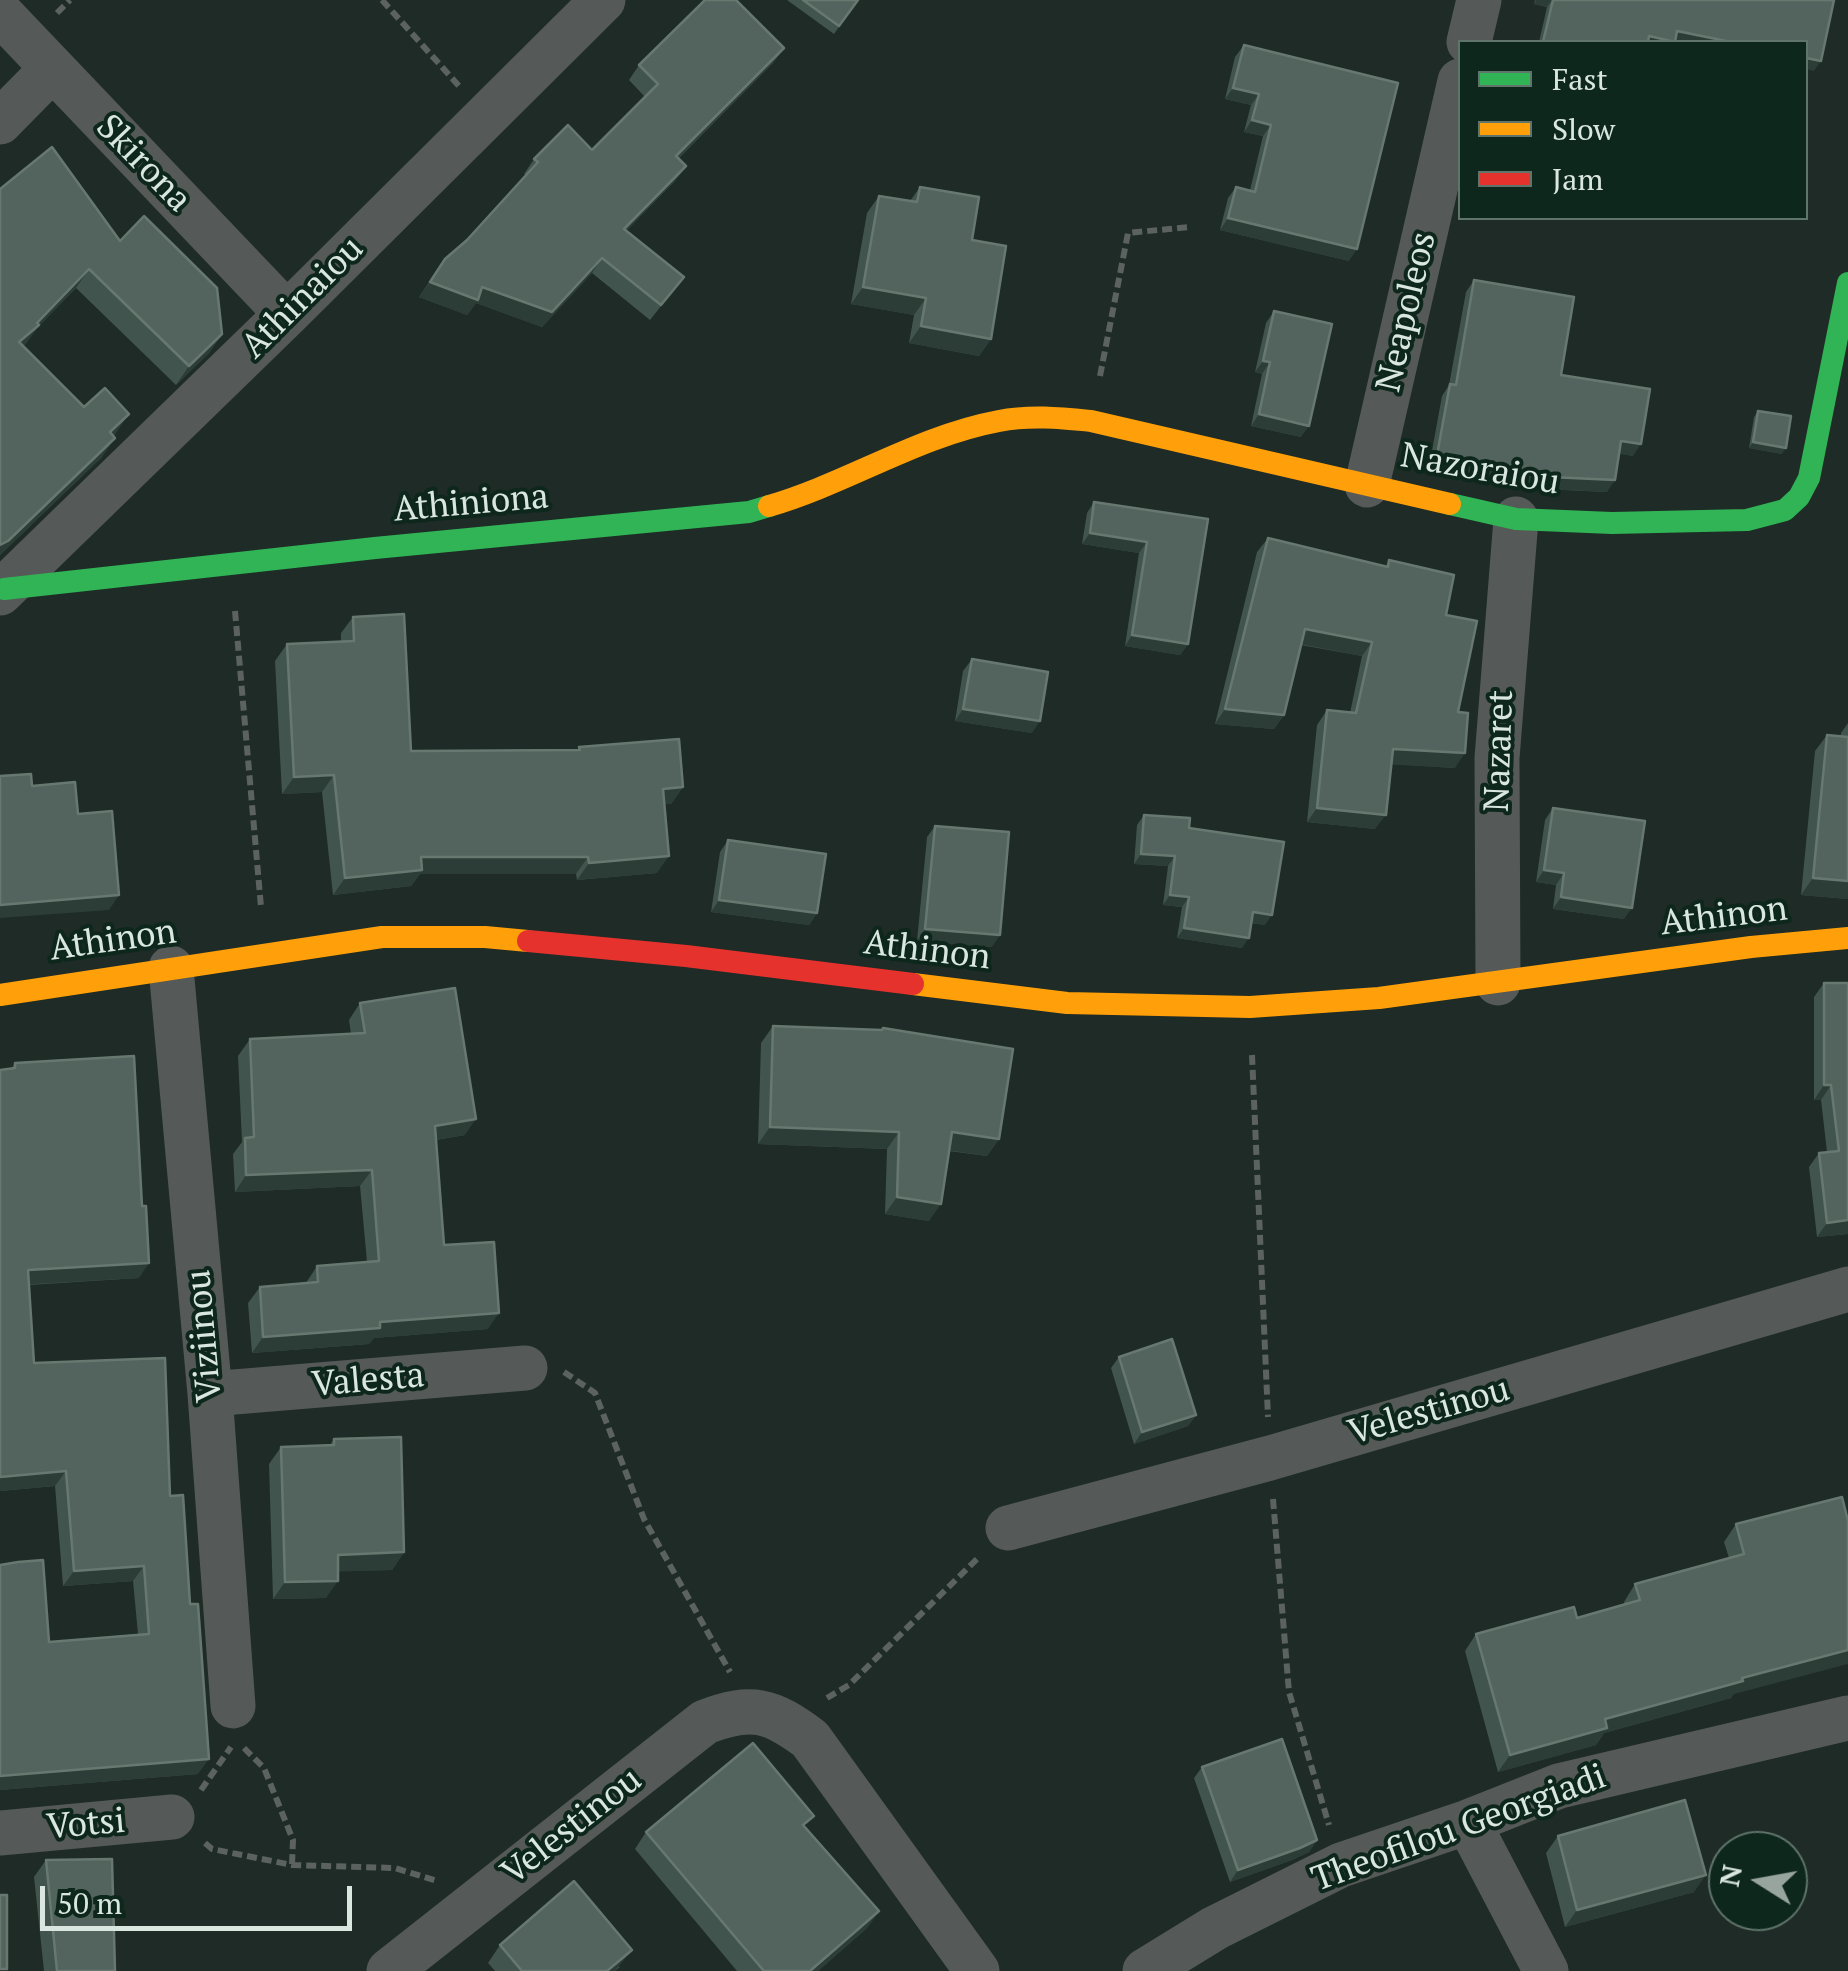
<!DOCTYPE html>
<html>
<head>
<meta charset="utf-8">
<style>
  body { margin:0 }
  #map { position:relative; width:1848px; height:1971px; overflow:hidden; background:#1e2b26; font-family:"PT Serif",serif }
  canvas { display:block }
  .legend { position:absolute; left:1458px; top:40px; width:350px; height:180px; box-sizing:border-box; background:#0e271d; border:2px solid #5f746b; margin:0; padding:12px 18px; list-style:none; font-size:30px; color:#d9e7e0 }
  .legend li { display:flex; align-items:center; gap:20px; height:50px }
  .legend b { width:50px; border:2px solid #5f746b }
  .north { position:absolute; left:1708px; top:1831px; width:100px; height:100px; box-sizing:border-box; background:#0e271d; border:2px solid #5f746b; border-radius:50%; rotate:281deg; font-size:28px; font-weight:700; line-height:40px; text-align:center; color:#d9e7e0 }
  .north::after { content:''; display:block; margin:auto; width:35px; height:45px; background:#98a59f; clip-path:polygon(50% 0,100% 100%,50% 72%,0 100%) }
  .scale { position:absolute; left:40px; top:1886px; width:312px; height:45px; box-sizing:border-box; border:5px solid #d9e7e0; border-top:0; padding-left:12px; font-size:30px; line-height:35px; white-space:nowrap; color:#d9e7e0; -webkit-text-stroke:8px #0e271d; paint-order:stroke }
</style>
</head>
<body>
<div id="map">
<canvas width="1848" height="1971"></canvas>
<ul class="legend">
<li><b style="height:12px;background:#30b455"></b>Fast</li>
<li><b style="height:12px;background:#ff9f0a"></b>Slow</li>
<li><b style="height:12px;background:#e5322d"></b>Jam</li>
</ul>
<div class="north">N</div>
<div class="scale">50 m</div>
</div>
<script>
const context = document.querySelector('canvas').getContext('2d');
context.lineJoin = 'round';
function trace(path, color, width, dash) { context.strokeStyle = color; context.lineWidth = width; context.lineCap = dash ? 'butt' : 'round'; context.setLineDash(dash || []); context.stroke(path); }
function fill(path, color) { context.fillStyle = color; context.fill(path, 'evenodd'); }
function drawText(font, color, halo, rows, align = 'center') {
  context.font = font + ' "PT Serif",serif'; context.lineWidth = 8; context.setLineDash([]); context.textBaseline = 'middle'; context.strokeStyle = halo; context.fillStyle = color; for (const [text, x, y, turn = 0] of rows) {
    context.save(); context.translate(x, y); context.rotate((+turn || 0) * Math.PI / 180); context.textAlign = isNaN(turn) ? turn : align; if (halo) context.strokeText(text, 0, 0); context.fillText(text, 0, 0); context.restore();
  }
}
trace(new Path2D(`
  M382 0 459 86
  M57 13 70 0
  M1100 376 1128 233 1189 227
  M235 611 261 907
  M1252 1055 1268 1417
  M564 1372 595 1393 644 1519 730 1672
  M1273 1499 1289 1692 1329 1825
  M827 1698 849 1685 979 1557
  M244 1748 264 1768 293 1840 292 1865
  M201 1790 231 1747
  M205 1843 212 1849 292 1865 395 1868 437 1881`), '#5c6260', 6, [10, 5]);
trace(new Path2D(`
  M0 13 287 314
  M1469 42 1479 0
  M0 122 52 69
  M1367 485 1460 81
  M0 593 287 314 603 0
  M171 968 210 1394 233 1706
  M1498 983 1497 758 1516 519
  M210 1394 525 1368
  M1008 1528 1270 1458 1848 1289
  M1468 1822 1546 1971
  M0 1833 172 1817
  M389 1971 705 1722C752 1704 771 1710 810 1739L977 1971
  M1145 1971 1215 1928 1341 1865 1468 1822 1559 1786 1848 1718`), '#555957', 45);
trace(new Path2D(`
  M1450 504 1516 519 1612 523 1747 520 1785 510 1799 497 1809 478 1848 283
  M4 589 375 548 749 512 769 506`), '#30b455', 22);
trace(new Path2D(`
  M769 506C848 483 918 436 999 421 1030 415 1060 418 1091 421L1450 504
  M913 984 1067 1003 1250 1007 1379 998 1751 947 1848 938
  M0 995 382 937H485L528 941`), '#ff9f0a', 22);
trace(new Path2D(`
  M528 941 686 956 913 984`), '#e5322d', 22);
fill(new Path2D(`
  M787 0H858L834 34Z
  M1535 0H1834L1814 71 1806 42 1675 41 1674 42H1539L1547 7 1534 4Z
  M1244 45 1349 261 1220 230 1228 198 1236 187 1250 190 1263 136 1244 132 1251 105 1225 99 1235 57Z
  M784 48 773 63 678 159 686 166 675 181 626 231 684 277 650 320 592 273 542 327 476 303 467 315 419 297 445 259 467 240 526 176 524 174 534 159 592 150 645 97 629 80 639 65Z
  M920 187 972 240 991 339 979 356 909 343 914 315 851 304 867 213 879 196 910 201Z
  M0 189 120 241 222 334 209 353 176 385 76 288 38 327 23 346 84 407 116 433 113 436 102 457 0 555Z
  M1474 280 1633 456 1619 453 1607 492 1520 488 1429 467 1442 396 1449 385 1466 292Z
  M1274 311 1301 437 1251 426 1262 374 1255 372 1266 323Z
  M1758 411 1782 454 1749 448 1754 417Z
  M1094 502 1208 519 1188 644 1180 655 1125 646 1139 553 1082 544 1087 513Z
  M1268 538 1385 567 1389 560 1446 615 1458 712 1455 768 1391 764 1375 829 1307 822 1317 725 1327 710 1350 713 1362 656 1301 645 1284 715 1274 729 1215 724 1257 552Z
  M353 617 411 751 577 750 579 747 683 787 671 804H665L657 873 577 880 576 874H420L411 886 333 895 322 792 282 794 275 661 287 644 341 641V633Z
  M972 659 1032 733 955 721 963 671Z
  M1848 723V899L1801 895 1815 751 1827 735 1841 736V733Z
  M1553 808 1624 919 1553 909 1556 885 1536 882 1545 820Z
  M1144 815 1189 828 1265 925 1251 923 1242 948 1177 938 1182 907 1163 905 1168 866 1134 864 1137 825Z
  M935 826 992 947 917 941 927 837Z
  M728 840 817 913 809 925 711 912 720 852Z
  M1824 983 1848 1234 1817 1237 1809 1167 1819 1153 1827 1152 1821 1100H1814V997Z
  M360 1003 465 1135 436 1140 444 1245 488 1329 374 1338 369 1344 252 1353 248 1303 260 1287 306 1283 317 1266 367 1262 360 1186 235 1192 233 1154 242 1142 238 1056 250 1039 351 1034 349 1020Z
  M773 1026 999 1139 987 1156 949 1151 929 1221 885 1214 887 1149 758 1144 761 1043Z
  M15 1063 139 1278 29 1285 34 1363 170 1496 198 1774 0 1790V1565L49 1642 138 1634 133 1581 63 1586 55 1486 0 1491V1070L11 1069Z
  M1119 1357 1196 1415 1188 1426 1134 1444 1111 1368Z
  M334 1439 404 1552 392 1570 338 1571 326 1598 273 1599 269 1464 281 1447 329 1446Z
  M1842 1497 1731 1698 1604 1733 1596 1745 1498 1772 1465 1651 1476 1634 1577 1618 1624 1604V1602L1635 1584 1729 1558 1724 1542 1736 1524Z
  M1202 1767 1317 1840 1309 1852 1292 1860 1230 1882 1194 1778Z
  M806 1827 879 1911 867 1928 818 1971H737L635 1849 646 1832Z
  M1558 1836 1694 1892 1565 1927 1546 1853Z
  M46 1860 115 1971H44L34 1877Z
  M500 1945 620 1967 615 1971H495L488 1963Z`), '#41544d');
fill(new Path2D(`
  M1536 0H1552L1547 7 1534 4Z
  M1677 31 1731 42H1681L1670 40Z
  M1649 36 1675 42H1644Z
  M784 48 773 63 665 171 676 156Z
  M1806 58 1821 61 1814 71 1806 69Z
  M1233 88 1259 94 1251 105 1225 99Z
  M1252 120 1271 125 1263 136 1244 132Z
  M686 166 675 181 613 244 624 229Z
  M1228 218 1357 249 1349 261 1220 230Z
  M602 258 592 273 542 327 476 303 467 315 419 297 430 282 482 287Z
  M89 269 76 288 38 327 26 344 6 361 19 342 37 323Z
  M863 287 926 298 914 315 851 304Z
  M921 326 991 339 979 356 909 343Z
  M222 334 209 353 176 385 189 366Z
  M1263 361 1270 362 1262 374 1255 372Z
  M129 414 116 433 97 451 110 432Z
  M1259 414 1309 426 1301 437 1251 426Z
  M115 438 102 457 0 555V545Z
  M1621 441 1641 444 1633 456 1613 453Z
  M1753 442 1786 448 1782 454 1749 448Z
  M1437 455 1615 480 1607 492 1520 488 1429 467Z
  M1090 533 1147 542 1139 553 1082 544Z
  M1305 629 1372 642 1362 656 1295 643Z
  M1132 635 1188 644 1180 655 1125 646Z
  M963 709 1040 721 1032 733 955 721Z
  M1225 709 1284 715 1274 729 1215 724Z
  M1393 749 1465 753 1455 768 1382 764Z
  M334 775 322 792 282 794 294 777Z
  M683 787 671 804 651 805 663 789Z
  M1317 808 1386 815 1375 829 1307 822Z
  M1141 854 1175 856 1168 866 1134 864Z
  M669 856 657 873 577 880 589 863Z
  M421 857H588L576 874H420L411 886 333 895 345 878Z
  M1544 870 1564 873 1556 885 1536 882Z
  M1813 878 1848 881V899L1801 895Z
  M119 895 109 910 0 918V905Z
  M1170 895 1189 897 1182 907 1163 905Z
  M1561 897 1632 908 1624 919 1553 909Z
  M719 900 817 913 809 925 711 912Z
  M1253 912 1272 915 1265 925 1246 922Z
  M1184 928 1249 938 1242 948 1177 938Z
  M925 929 1000 935 992 947 917 941Z
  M1824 1085H1831L1821 1100H1814Z
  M476 1119 465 1135 423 1142 435 1126Z
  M770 1127 899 1132 887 1149 758 1144Z
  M952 1132 999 1139 987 1156 940 1149Z
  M372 1170 360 1186 235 1192 246 1175Z
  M897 1197 941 1204 929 1221 885 1214Z
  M1848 1220V1234L1817 1237 1827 1223Z
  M149 1263 139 1278 17 1285 28 1270Z
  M499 1313 488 1329 374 1338 369 1344 252 1353 263 1337 380 1322Z
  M1196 1415 1188 1426 1134 1444 1142 1432Z
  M66 1471 55 1486 0 1491V1477Z
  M404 1552 392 1570 326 1572 338 1555Z
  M144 1566 133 1581 63 1586 74 1571Z
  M338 1581 326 1598 273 1599 285 1582Z
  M1848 1650V1664L1734 1694 1731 1698 1604 1733 1596 1745 1498 1772 1510 1755 1605 1719 1742 1678Z
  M209 1759 198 1774 0 1790V1776Z
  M1317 1840 1309 1852 1292 1860 1230 1882 1238 1870Z
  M1706 1875 1694 1892 1565 1927 1577 1910Z
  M879 1911 867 1928 818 1971H810Z
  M632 1950 615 1971H607Z`), '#2c3d37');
const building = new Path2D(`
  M705 0H736L784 48 676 156 686 166 624 229 684 277 661 305 602 258 552 312 482 287 478 300 430 282 445 259 467 240 538 162 534 159 568 125 592 150 658 84 639 65Z
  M803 0H858L839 26Z
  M1553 0H1834L1821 61 1806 58V42H1731L1677 31 1675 42 1649 36 1648 42H1543Z
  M1244 45 1398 83 1357 249 1228 218 1236 187 1255 192 1271 125 1252 120 1259 94 1233 88Z
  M52 147 120 241 144 216 217 288 222 334 189 366 89 269 37 323 39 325 19 342 84 407 105 388 129 414 110 432 115 438 8 541 0 545V189Z
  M920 187 979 197 972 240 1006 246 991 339 921 326 926 298 863 287 879 196 917 202Z
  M1474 280 1574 297 1561 375 1650 389 1641 444 1621 441 1615 480 1528 476 1437 455 1450 384 1456 385Z
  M1274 311 1332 324 1309 426 1259 414 1270 362 1263 361Z
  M1758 411 1791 416 1786 448 1753 442Z
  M1094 502 1208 519 1188 644 1132 635 1147 542 1090 533Z
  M1268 538 1388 567 1389 560 1454 575 1446 615 1477 621 1458 712 1468 713 1465 753 1393 749 1386 815 1317 808 1327 710 1356 713 1372 642 1305 629 1284 715 1225 709Z
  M404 614 411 751 580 750 579 747 679 739 683 787 663 789 669 856 589 863 588 857H421L422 870 345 878 334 775 294 777 287 644 354 641 353 617Z
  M972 659 1048 672 1040 721 963 709Z
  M1827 735 1848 737V881L1813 878Z
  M31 774 32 786 75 782 78 814 112 811 119 895 0 905V776Z
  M1553 808 1645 821 1632 908 1561 897 1564 873 1544 870Z
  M1144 815 1190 818 1189 828 1284 842 1272 915 1253 912 1249 938 1184 928 1189 897 1170 895 1175 856 1141 854Z
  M935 826 1009 832 1000 935 925 929Z
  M728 840 826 854 817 913 719 900Z
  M1824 983H1848V1220L1827 1223 1819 1153 1839 1151 1831 1085H1824Z
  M455 988 476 1119 435 1126 444 1245 494 1242 499 1313 380 1322V1328L263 1337 260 1287 318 1282 317 1266 379 1261 372 1170 246 1175 245 1138 254 1137 250 1039 365 1033 360 1003Z
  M773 1026 882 1030 883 1028 1013 1049 999 1139 952 1132 941 1204 897 1197 899 1132 770 1127Z
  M134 1056 142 1206H146L149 1263 28 1270 34 1363 165 1358 170 1496 183 1495 190 1604H198L209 1759 0 1776V1565L18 1562 43 1560 49 1642 149 1634 144 1566 74 1571 66 1471 0 1477V1070L15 1068V1063Z
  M1172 1339 1196 1415 1142 1432 1119 1357Z
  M401 1437 404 1552 338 1555V1581L285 1582 281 1447 334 1445V1439Z
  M1842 1497 1848 1521V1650L1742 1678 1743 1681 1605 1719 1607 1728 1510 1755 1476 1634 1574 1607 1577 1618 1640 1600 1635 1584 1744 1554 1736 1524Z
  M1282 1739 1317 1840 1300 1848 1238 1870 1202 1767Z
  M753 1743 814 1816 803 1825 879 1911 810 1971H764L646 1832Z
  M1685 1800 1706 1875 1577 1910 1558 1836Z
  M112 1859 115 1971H57L46 1860Z
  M574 1881 632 1950 607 1971H522L500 1945Z
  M0 1895H7V1969H0Z`);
fill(building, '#52645d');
trace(building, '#677871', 2.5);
drawText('35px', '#d9e7e0', '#0e271d', [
  ["Skirona",143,164,46],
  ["Athinaiou",303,298,-45],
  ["Neapoleos",1407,312,-77],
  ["Nazoraiou",1480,470,10],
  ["Athiniona",471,504,-5],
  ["Nazaret",1500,751,-88],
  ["Athinon",1724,917,-7],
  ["Athinon",113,941,-8],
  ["Athinon",927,951,7],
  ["Viziinou",205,1336,-95],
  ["Valesta",368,1381,-5],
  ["Velestinou",1429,1412,-16],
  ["Votsi",86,1825,-5],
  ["Velestinou",572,1827,-38],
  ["Theofilou Georgiadi",1459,1829,-20]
]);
</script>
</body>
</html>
